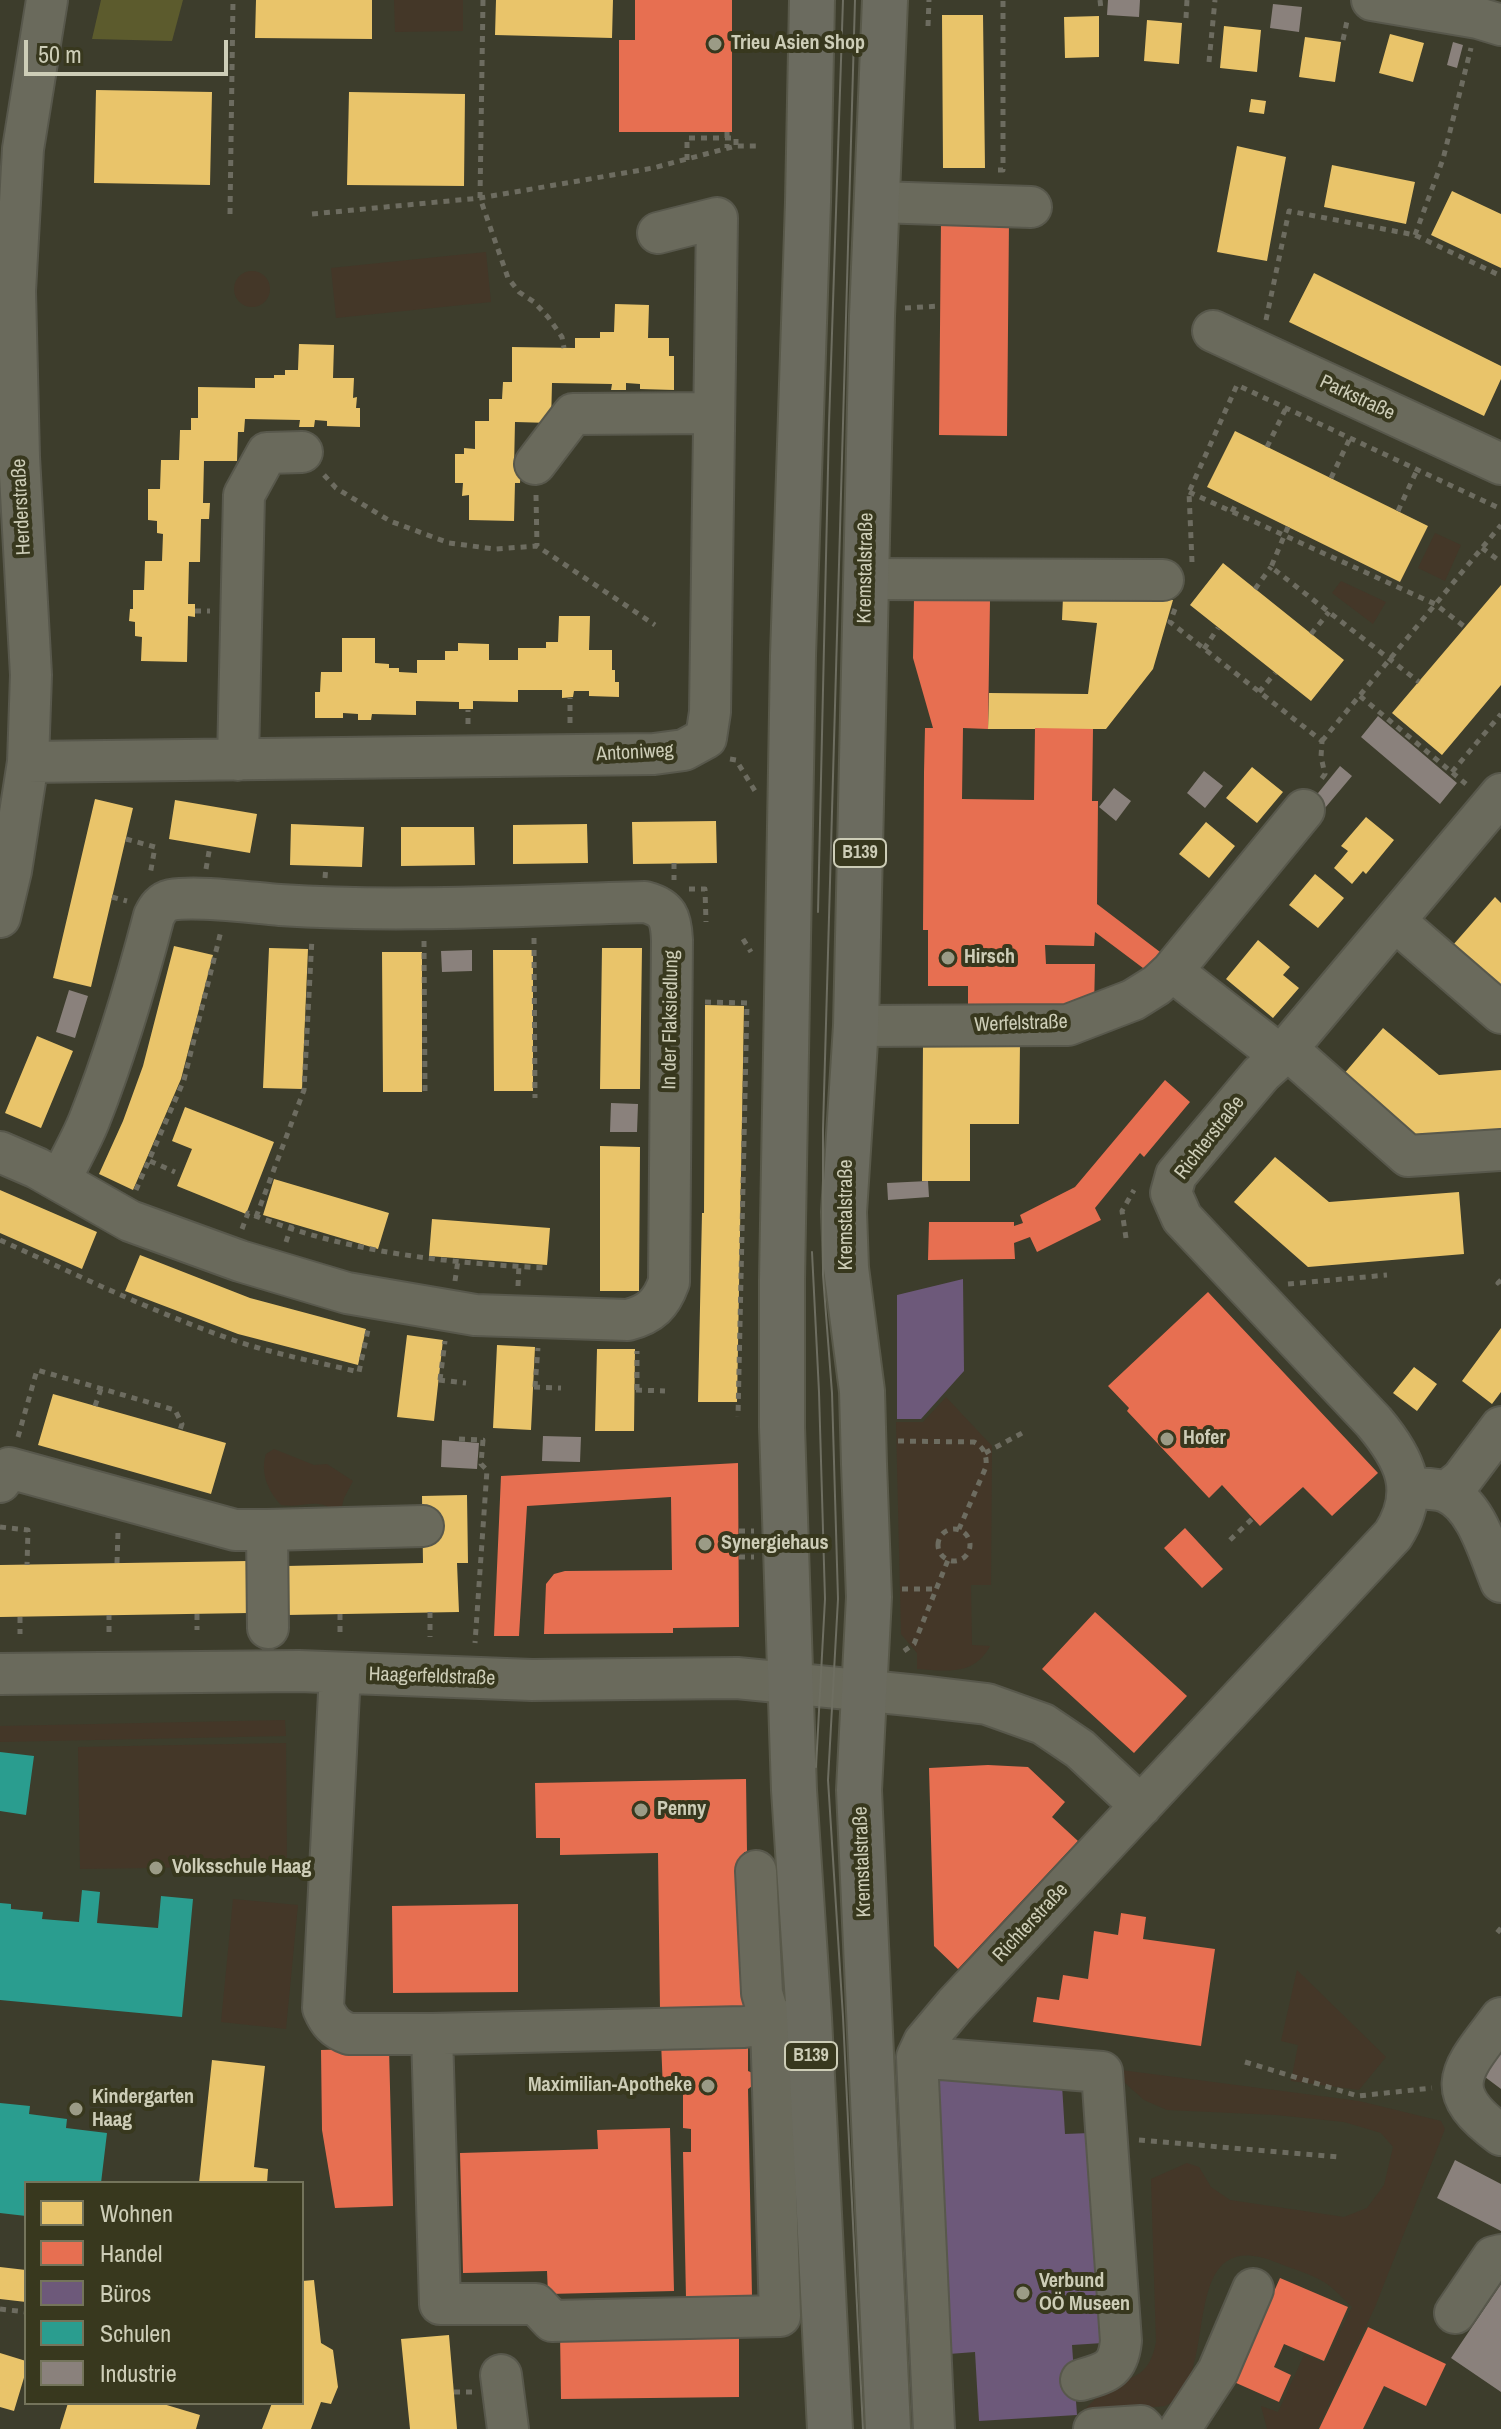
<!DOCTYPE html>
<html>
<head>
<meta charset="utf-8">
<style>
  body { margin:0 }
  #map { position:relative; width:1501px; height:2429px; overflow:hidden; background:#3d3d2c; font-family:"Archivo Narrow",sans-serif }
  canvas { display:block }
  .legend { position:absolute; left:24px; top:2181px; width:280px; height:224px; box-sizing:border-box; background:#38381e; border:2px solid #74745b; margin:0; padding:10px 14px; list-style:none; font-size:24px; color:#cdcdb7 }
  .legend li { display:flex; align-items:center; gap:16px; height:40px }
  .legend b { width:40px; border:2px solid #74745b }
  .scale { position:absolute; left:24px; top:40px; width:204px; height:36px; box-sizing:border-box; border:4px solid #cdcdb7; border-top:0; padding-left:10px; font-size:24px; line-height:28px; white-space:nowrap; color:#cdcdb7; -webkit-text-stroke:6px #38381e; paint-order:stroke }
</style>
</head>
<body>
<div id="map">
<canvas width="1501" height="2429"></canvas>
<ul class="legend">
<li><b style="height:22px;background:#e9c46a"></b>Wohnen</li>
<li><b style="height:22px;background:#e76f51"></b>Handel</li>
<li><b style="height:22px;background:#6d597a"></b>Büros</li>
<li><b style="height:22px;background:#2a9d8f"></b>Schulen</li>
<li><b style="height:22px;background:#8a817c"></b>Industrie</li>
</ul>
<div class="scale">50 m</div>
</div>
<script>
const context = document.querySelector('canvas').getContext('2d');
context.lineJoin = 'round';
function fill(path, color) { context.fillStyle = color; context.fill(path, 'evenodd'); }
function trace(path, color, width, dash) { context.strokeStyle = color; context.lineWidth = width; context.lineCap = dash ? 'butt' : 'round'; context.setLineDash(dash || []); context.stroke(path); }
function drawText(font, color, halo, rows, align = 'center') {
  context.font = font + ' "Archivo Narrow",sans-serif'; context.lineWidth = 8; context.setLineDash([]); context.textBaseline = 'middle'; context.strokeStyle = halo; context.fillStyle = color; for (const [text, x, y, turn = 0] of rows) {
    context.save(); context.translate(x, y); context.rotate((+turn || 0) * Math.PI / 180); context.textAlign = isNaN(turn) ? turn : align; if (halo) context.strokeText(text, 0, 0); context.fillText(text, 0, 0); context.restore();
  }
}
fill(new Path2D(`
  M394 0H463V31L395 32Z
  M486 252 491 302 336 318 331 268Z
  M234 289a18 18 0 1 1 36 0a18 18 0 1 1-36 0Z
  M1435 533 1461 545 1445 581 1418 568Z
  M1341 581 1386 602 1373 624 1332 593Z
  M946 1397 992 1446 991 1585H971L972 1645 990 1646C974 1676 947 1671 917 1669V1653L901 1634 896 1422H923Z
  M274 1449 314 1465 327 1464 353 1481 344 1498 340 1514C316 1495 305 1509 281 1505 268 1491 260 1473 266 1454Z
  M285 1720 286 1736 0 1742V1726Z
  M286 1743 287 1866 80 1869 78 1747Z
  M233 1899 298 1905 286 2029 221 2022Z
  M1297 1970 1386 2057 1359 2090 1291 2081 1298 2045 1281 2041Z
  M1121 2070 1359 2101 1441 2121 1445 2129 1375 2307 1317 2429H1267L1261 2406 1278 2412 1304 2355 1325 2363 1352 2307C1343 2299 1334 2288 1324 2282 1311 2274 1293 2269 1278 2263 1171 2219 1225 2383 1165 2406L1080 2414C1089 2406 1099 2393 1109 2388 1136 2374 1149 2377 1156 2342L1151 2179 1187 2163 1199 2167 1211 2187 1230 2200 1344 2217 1367 2208 1384 2185 1393 2147 1381 2133 1344 2122 1276 2115 1167 2110 1144 2100 1125 2083Z`), '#443728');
fill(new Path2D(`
  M101 0H183L172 41 92 39Z`), '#5c5b2d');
fill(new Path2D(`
  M256 0H372V39L255 38Z
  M496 0H613L612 38 495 35Z
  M942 15H983L985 168H943Z
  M1099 16V57L1065 58 1064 17Z
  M1147 20 1182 23 1179 64 1144 61Z
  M1224 26 1261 30 1257 72 1220 68Z
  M1390 34 1424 43 1413 82 1379 73Z
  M1305 37 1341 42 1335 82 1299 77Z
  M96 90 212 92 210 185 94 183Z
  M349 92 465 94 464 186 347 185Z
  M1251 99 1266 101 1264 114 1249 112Z
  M1237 146 1286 157 1267 261 1217 252Z
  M1332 165 1415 182 1406 224 1324 207Z
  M1452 191 1501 214V268L1431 235Z
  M1314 273 1501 366V379L1484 416 1289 322Z
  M615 304 649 305 648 338H669V356H674V390L640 389V384L626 383V390H611L612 384 552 383 551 423 515 422 514 467H521L520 483H515L514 521 469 520V495L462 496 463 483H455V454H464V448L475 449V421H489V399H502L503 382H512V347L575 348V338H600V332H614Z
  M299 344 334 345 333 378H354L353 398 357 397 356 408H360V427L327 426V421L315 420 314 427H299L300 420 245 419 244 432H238L237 461H204L203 503H210L209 519H201L200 562H189L188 604H195V617L188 616 187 662 141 661 142 637 135 636V622L129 621 130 609H133V590H144L145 561H162L163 534 157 533V521L148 520V489H160L161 460H179L180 430H191V418H198V387L255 388V378H274V375H285V370H298Z
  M1235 431 1428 526 1400 582 1207 487Z
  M1223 563 1344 660 1311 701 1190 605Z
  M1501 585V685L1442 755 1392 713Z
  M1063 597 1173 600 1153 669 1106 729H988L989 693 1088 694 1097 623 1062 620Z
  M559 616H590L589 650H612V670H615V682H619V697L589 696V691H574L573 697 562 698V690H518V702L473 701V709H459V702L416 701V715L372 714 371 720H358V714L343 713V718H315V692H320L321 672H342V638H375V663L389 664V668H399V672L417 673V660H445V651H458V643L489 644V660H518V648H546V642H558Z
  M1252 767 1283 792 1257 823 1226 798Z
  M95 799 133 808 91 987 53 978Z
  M175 800 257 814 250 853 169 839Z
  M1366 817 1394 840 1366 874 1363 871 1352 884 1334 868 1348 851 1341 846Z
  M716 821 717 863 633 864 632 822Z
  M1206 822 1235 846 1209 878 1179 854Z
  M291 824 364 827 362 867 290 865Z
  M587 824 588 863 513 864V825Z
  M401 827H474L475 865 401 866Z
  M1315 874 1344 898 1318 928 1289 905Z
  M1495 897 1501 903V987L1453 945Z
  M1258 940 1290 967 1283 975 1299 988 1273 1018 1226 979Z
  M174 946 213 955 181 1079 133 1190 99 1174 123 1121 143 1066Z
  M269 948 308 949 302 1089 263 1088Z
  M602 948H642L640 1089H600Z
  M493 950H533V1091H494Z
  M382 952H422V1092H383Z
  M705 1005 744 1006 737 1402H698L702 1213H704Z
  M1383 1028 1439 1075 1501 1070V1131L1417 1140 1343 1075Z
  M37 1036 73 1051 41 1128 5 1113Z
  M923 1043H1020L1019 1124H970V1181H922Z
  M185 1107 274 1142 246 1214 177 1186 192 1149 172 1141Z
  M600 1146 640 1147 639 1291H600Z
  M1275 1157 1329 1202 1459 1192 1464 1254 1308 1267 1234 1202Z
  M274 1179 389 1213 378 1249 263 1215Z
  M0 1190 97 1232 82 1269 0 1233Z
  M432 1219 550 1228 547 1265 429 1256Z
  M140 1255 250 1298 366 1329 358 1365 238 1334 125 1291Z
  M1501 1328V1392L1492 1404 1462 1381Z
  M407 1335 443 1340 434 1421 397 1417Z
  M497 1345 535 1347 531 1430 493 1428Z
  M597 1349H635L634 1431H595Z
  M1414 1367 1437 1384 1417 1411 1393 1393Z
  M53 1394 226 1443 211 1494 38 1445Z
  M467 1495 468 1563H457L459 1612 287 1615 286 1566 423 1563 422 1496Z
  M248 1561 249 1613 0 1617V1565Z
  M212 2060 265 2066 254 2167 268 2169 267 2183H199Z
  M0 2267 26 2270V2302L0 2299Z
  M314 2280 321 2343 333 2350 338 2387 331 2404 321 2402 311 2429H262L272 2403H302V2281Z
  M449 2335 457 2429H410L401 2339Z
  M0 2353 26 2361V2371L14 2411 0 2407Z
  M68 2403H160L200 2415 196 2429H60Z`), '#e9c46a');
fill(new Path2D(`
  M635 0H732V132H619V40H635Z
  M941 220 1009 221 1007 436 939 435Z
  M914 598 990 600 988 729 963 728 962 799 1034 800 1035 728 1093 729 1092 801H1098L1097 904 1164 955 1147 971 1095 932 1094 946 1045 945 1046 964H1095L1094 1008 968 1015V986H928V930H923L924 772 925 728H933L913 658Z
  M1165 1080 1190 1102 1144 1157 1140 1153 1095 1208 1101 1220 1037 1252 1030 1237 1014 1243 1015 1259 928 1260 929 1222H1014V1226L1023 1223 1020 1215 1075 1187Z
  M1208 1292 1378 1473 1332 1516 1303 1487 1260 1526 1222 1485 1209 1498 1127 1411 1129 1408 1108 1386Z
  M738 1463 739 1627 673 1628V1633L544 1634 546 1584 554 1574 565 1571 672 1570 671 1497 527 1506 519 1636H494L501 1476Z
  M1185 1528 1223 1569 1202 1588 1164 1548Z
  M1095 1612 1187 1696 1134 1753 1042 1669Z
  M988 1765 1028 1767 1065 1802 1052 1817 1078 1841 958 1969 934 1946 929 1768Z
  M746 1779 747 1852H744L747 2010 660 2011 658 1853 560 1855V1838H536L535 1783Z
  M518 1904V1992L393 1993 392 1906Z
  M1121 1913 1146 1917 1143 1939 1215 1949 1201 2046 1033 2022 1037 1997 1059 2000 1063 1975 1088 1979 1094 1931 1118 1935Z
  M748 2040V2071L755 2074V2084L748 2089 752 2297 686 2298 683 2152H691V2129L683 2128V2089L663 2090 661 2041Z
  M389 2048 393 2206 335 2208 322 2130 321 2050Z
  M670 2128 674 2291 548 2294 547 2271 463 2273 460 2153 598 2149 597 2130Z
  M1280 2278 1348 2307 1324 2361 1284 2344 1274 2367 1291 2375 1279 2402 1234 2382Z
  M1368 2327 1446 2364 1426 2406 1384 2386 1363 2429H1319Z
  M739 2329V2397L561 2399 560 2331Z`), '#e76f51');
fill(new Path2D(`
  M963 1279 964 1371 921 1419H897V1295Z
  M991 2078 1062 2085 1065 2134 1090 2133 1103 2343 1072 2345 1077 2415 979 2421 975 2352 949 2354 933 2081Z`), '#6d597a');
fill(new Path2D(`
  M0 1752 34 1756 26 1815 0 1811Z
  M82 1890 100 1892 97 1923 158 1928 161 1896 193 1899 182 2017 0 2000V1903L11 1904V1909L43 1912 42 1919 79 1922Z
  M0 2103 30 2106 29 2114 67 2119 66 2128 107 2133 101 2183H26V2216L0 2213Z`), '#2a9d8f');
fill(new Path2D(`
  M1108 0H1140L1139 17 1107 15Z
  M1273 4 1302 7 1299 32 1270 28Z
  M1453 42 1463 45 1457 68 1447 65Z
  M1378 716 1457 783 1440 804 1361 737Z
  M1340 766 1352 776 1325 808 1314 798Z
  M1204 771 1223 786 1205 808 1187 793Z
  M1114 788 1131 801 1116 821 1099 807Z
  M472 950V971L442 972 441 951Z
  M69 990 88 996 75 1038 56 1032Z
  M611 1103 638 1104 637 1132H610Z
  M928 1181 929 1197 888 1200 887 1183Z
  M543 1436 581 1437 580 1462 542 1461Z
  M442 1440 479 1443 477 1469 441 1467Z
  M1501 2047V2089L1481 2074Z
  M1455 2160 1501 2184V2231L1437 2198Z
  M1501 2284V2392L1451 2358Z`), '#8a817c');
const minor = new Path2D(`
  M1372 0 1478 18 1501 25
  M877 202 1031 207
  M1213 331 1501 464
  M535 464 573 414 714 413
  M866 579 1163 580
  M238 760 244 495 267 453 302 452
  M28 762 654 754 684 750 706 738 710 712 717 218 658 233
  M0 917 11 871 28 762 31 675 19 457 15 291 23 149 47 0
  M1395 921 1501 1013
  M1172 971 1281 1056
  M856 1026 1068 1025 1133 1000 1157 985 1172 971 1304 810
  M1287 1049 1408 1156 1501 1150
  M0 1152 37 1168 130 1221 240 1261 347 1293 475 1315 628 1320C651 1314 661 1304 669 1282L672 940C671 918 668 908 645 902 524 905 401 913 280 905 252 903 197 895 171 900 162 902 158 908 154 916 136 985 116 1053 89 1121 81 1141 69 1161 60 1181
  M0 1482 9 1468 235 1530H267
  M1409 1488C1420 1489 1436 1488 1446 1492 1477 1505 1489 1554 1501 1582
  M1446 1492 1462 1479 1501 1427
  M268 1628 267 1530 423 1526
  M340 1673 323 2008C329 2022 335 2029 349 2034H432L440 2304H536L552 2321 780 2316 771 2024 762 1993 756 1871
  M0 1674 299 1671 532 1680 737 1678 919 1696 987 1704 1043 1724 1080 1749 1141 1806
  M1501 2018C1463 2069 1438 2089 1501 2135
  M432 2034 744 2027 795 2020
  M917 2057 1102 2072 1121 2341C1118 2370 1107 2372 1081 2380
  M1455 2313 1493 2257 1501 2255
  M501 2375 508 2429
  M934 2429 917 2057 924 2042 955 2005 1393 1535C1421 1491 1405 1459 1374 1422L1182 1218 1171 1193 1176 1175 1261 1074 1281 1056 1501 794
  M1094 2429 1141 2426 1144 2429
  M1180 2429 1218 2371 1253 2289`);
const major = new Path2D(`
  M812 0 808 202 793 656 782 1280V1427L794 1790 809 2018 830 2429
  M885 0 872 316 856 1026 844 1212 846 1268 862 1391 864 1464 869 1597 859 1790 888 2429`);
trace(minor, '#58584c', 44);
trace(major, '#59594a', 48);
trace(new Path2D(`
  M483 0 480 198 508 278 519 292 534 302 548 317 562 337 564 348
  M1100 0 1101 9
  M1186 18 1187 0
  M928 26 929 0
  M1343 40 1347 21
  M1209 62 1215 0
  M727 132V148
  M687 160V138H736V146
  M998 170H1003V0
  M230 214 233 0
  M312 214 480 198 653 168 736 146H759
  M1415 235 1443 159 1471 48
  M905 308 940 306
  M1266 320 1289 211 1415 235 1501 276
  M1267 447 1287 406
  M324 475 336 488 390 521 449 543 495 549 537 546 655 625
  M1331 478 1351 436
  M1189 492 1435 604 1465 627
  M536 495 537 546
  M1398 511 1417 470
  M1232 512 1237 502
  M1288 527 1271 567 1419 682
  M1482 548 1501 562
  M1192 562 1189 492 1237 385 1501 509
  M1255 589 1271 567
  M1175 609 1170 622 1322 741 1321 757 1325 774 1319 782
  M195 611H210
  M1311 634 1329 612
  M1204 649 1218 628
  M1259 692 1275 673
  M1360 696 1466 784
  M570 723V698
  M468 724V710
  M1322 741 1501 525
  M730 759 736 760 755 791
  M1452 772 1501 714
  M126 839 155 847 150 875
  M674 863V880
  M206 869 210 846
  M325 878 326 866
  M689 889H705L706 922
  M112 897 127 901
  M534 938 535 1098
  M743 939 751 952
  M424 941 425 1092
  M705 1002 747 1003 738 1417
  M150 1161 175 1172
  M136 1190 184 1080 221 931
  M256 1217 304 1090 312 938
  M242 1229 248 1213C343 1252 445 1263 546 1268
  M1126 1238 1122 1211 1134 1190
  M0 1240C77 1275 153 1312 233 1340 274 1354 317 1362 359 1372L368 1330
  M286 1242 292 1224
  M1501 1280 1498 1283 1501 1285
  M455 1281 458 1260
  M1288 1284 1387 1275
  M518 1286 519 1264
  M439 1380 466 1383
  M440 1380 445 1341
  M534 1387 561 1388
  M535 1387 538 1348
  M636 1390 665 1391
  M637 1390V1351
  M95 1406 101 1389
  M18 1437 37 1370 175 1410 182 1424 180 1430
  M459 1439 483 1440 481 1464 487 1470 475 1643
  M898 1441 974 1442C984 1447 987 1455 986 1467L959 1529
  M985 1453 1024 1432
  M0 1527 28 1530 27 1565
  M938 1545a16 16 0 1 1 32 0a16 16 0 1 1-32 0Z
  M739 1531H754
  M1230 1540 1253 1518
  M739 1557H754
  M117 1563 118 1532
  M902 1589H937
  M430 1612V1637
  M197 1614V1630
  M340 1614V1632
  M20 1617V1634
  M109 1632V1615
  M904 1651 914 1644 948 1560
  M1501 1928 1497 1933 1501 1937
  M1245 2062 1358 2096 1432 2088
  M1139 2140 1338 2157
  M0 2309 26 2312
  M454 2392H473`), '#6d6c60', 5, [6, 6]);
trace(minor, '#6a6a5c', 40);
trace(major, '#6b6b5f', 44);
trace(new Path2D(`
  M855 0 823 1129V1275L832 1393 838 1599 828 1780 843 2017 863 2429
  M818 912 829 424 843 0
  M812 1252 819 1392 825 1599 816 1767`), '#6e6e61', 2);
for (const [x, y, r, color] of [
  [715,44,8,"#9b9b86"],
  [948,958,8,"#9b9b86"],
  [1167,1439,8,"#9b9b86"],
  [705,1544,8,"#9b9b86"],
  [641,1810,8,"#9b9b86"],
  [156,1868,8,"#9b9b86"],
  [708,2086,8,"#9b9b86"],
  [76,2109,8,"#9b9b86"],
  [1023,2293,8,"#9b9b86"]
]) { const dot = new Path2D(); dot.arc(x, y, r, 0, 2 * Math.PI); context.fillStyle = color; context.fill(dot); trace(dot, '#38381e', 3); }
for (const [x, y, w] of [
  [860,853,52],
  [811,2056,52]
]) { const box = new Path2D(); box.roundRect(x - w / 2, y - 14, w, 28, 6); context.fillStyle = '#38381e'; context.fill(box); trace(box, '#cdcdb7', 2); }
drawText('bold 18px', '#cdcdb7', null, [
  ["B139",860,853],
  ["B139",811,2056]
]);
drawText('bold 20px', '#cdcdb7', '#38381e', [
  ["Trieu Asien Shop",731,44],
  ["Hirsch",964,958],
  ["Hofer",1183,1439],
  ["Synergiehaus",721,1544],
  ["Penny",657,1810],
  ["Volksschule Haag",172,1868],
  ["Maximilian-Apotheke",692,2086,"right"],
  ["Kindergarten",92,2098],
  ["Haag",92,2121],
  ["Verbund",1039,2282],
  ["OÖ Museen",1039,2305]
], 'left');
drawText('20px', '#cdcdb7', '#38381e', [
  ["Parkstraße",1357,398,25],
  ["Herderstraße",22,507,-93],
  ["Kremstalstraße",866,568,-89],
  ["Antoniweg",635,753,-3],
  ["In der Flaksiedlung",671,1020,-89],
  ["Werfelstraße",1021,1024,-2],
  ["Richterstraße",1210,1138,-52],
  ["Kremstalstraße",847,1215,-90],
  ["Haagerfeldstraße",432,1677,2],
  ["Kremstalstraße",863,1862,-92],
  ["Richterstraße",1031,1923,-47]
]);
</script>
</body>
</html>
